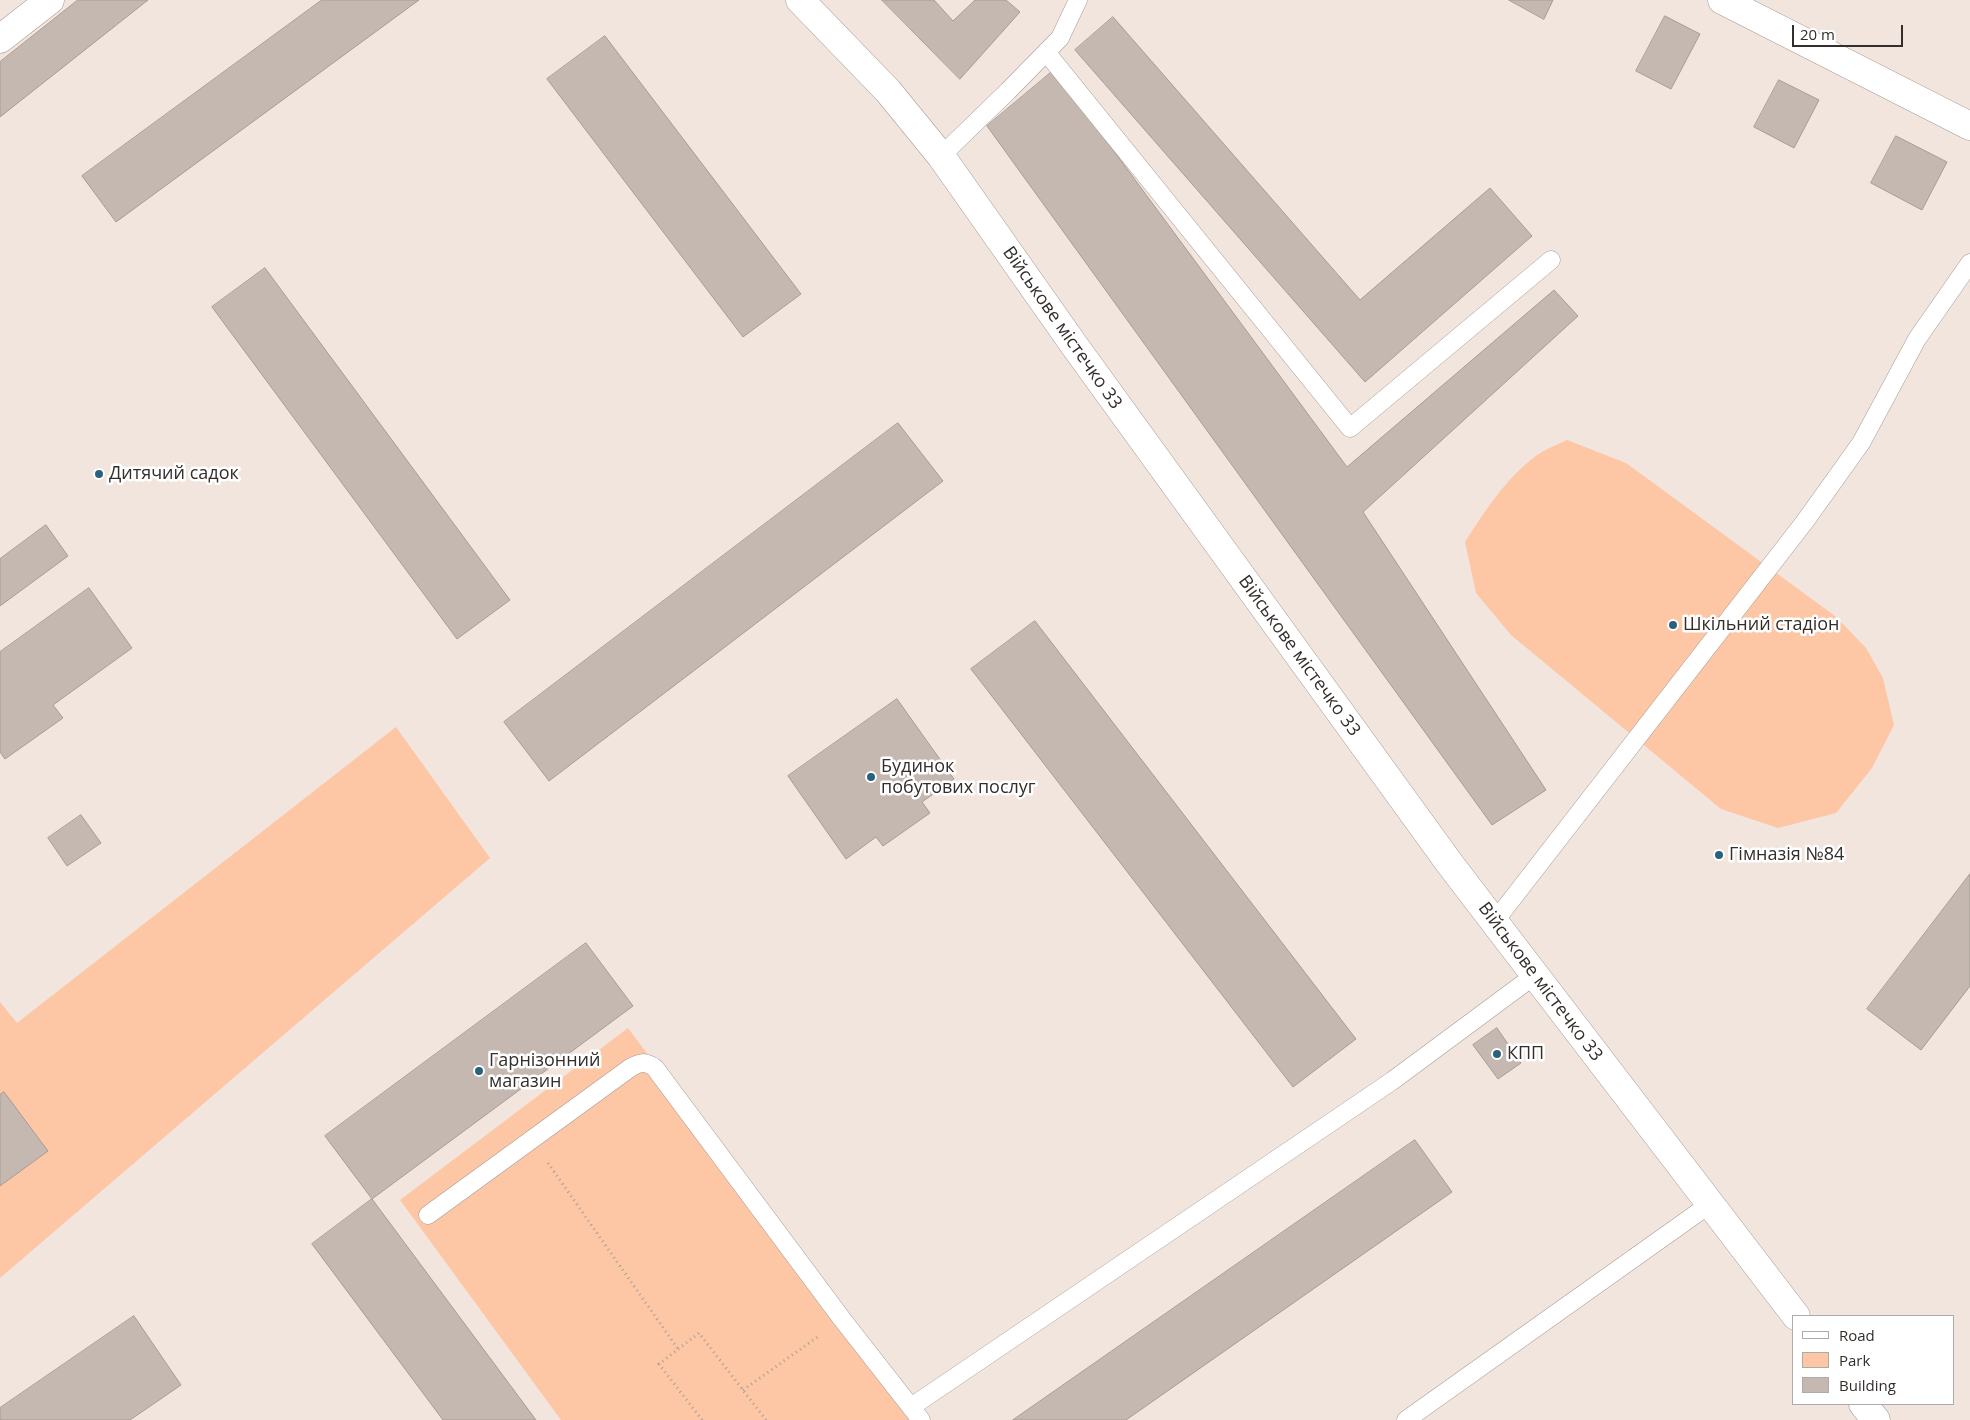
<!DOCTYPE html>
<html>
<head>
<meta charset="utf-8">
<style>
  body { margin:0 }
  #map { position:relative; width:1970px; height:1420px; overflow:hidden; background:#f2e5de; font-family:"Open Sans",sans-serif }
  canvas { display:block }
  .legend { position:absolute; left:1792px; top:1315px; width:162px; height:90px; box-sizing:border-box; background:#fff; border:1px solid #adabaa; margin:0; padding:6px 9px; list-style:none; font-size:15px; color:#332e2b }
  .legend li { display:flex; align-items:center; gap:10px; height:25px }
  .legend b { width:25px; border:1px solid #adabaa }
  .scale { position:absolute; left:1792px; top:25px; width:111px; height:22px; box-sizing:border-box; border:2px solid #332e2b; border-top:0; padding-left:6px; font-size:15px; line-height:18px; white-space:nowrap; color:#332e2b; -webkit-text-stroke:4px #fff; paint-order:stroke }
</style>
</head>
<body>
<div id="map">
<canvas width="1970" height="1420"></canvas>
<ul class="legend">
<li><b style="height:6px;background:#fff"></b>Road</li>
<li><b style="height:14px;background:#fdc6a4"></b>Park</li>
<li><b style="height:14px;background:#c4b8b1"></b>Building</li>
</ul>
<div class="scale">20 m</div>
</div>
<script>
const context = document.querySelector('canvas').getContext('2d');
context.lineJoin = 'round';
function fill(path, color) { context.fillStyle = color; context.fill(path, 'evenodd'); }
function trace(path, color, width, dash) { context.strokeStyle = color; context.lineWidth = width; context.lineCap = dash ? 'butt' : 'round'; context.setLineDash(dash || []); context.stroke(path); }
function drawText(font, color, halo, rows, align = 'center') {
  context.font = font + ' "Open Sans",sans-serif'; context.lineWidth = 5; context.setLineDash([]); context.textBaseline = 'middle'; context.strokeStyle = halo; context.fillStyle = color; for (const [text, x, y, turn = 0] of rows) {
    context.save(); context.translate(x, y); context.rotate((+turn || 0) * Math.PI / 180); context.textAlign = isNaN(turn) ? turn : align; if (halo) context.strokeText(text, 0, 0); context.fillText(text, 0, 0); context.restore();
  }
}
fill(new Path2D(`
  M1567 440 1626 463 1835 616 1866 648 1883 678 1894 725 1872 768 1836 813 1778 828 1721 809 1511 635 1476 593 1465 542C1485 511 1506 478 1536 456 1545 449 1557 445 1567 440Z
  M396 727 490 858 0 1278V1002L17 1023Z
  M628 1028 911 1407 916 1420H561L400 1200Z`), '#fdc6a4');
const building = new Path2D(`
  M78 0H148L0 117V62Z
  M322 0H419L116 222 82 176Z
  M882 0H934L953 21 975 0H1006L1020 12 960 79Z
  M1509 0H1553L1544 19Z
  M1665 16 1700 34 1671 89 1636 71Z
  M1113 17 1360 300 1490 188 1532 236 1365 382 1075 50Z
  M605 36 801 294 743 337 547 79Z
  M1054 70 1347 467 1554 290 1578 316 1363 512 1546 790 1492 825 987 126Z
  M1779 80 1819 100 1794 148 1754 127Z
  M1896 136 1947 162 1922 210 1871 183Z
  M265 268 510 600 457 639 212 307Z
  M898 423 943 481 549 781 504 722Z
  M46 525 68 556 0 606V559Z
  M89 588 132 648 53 705 63 718 5 759 0 752V652Z
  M1035 621 1356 1039 1293 1087 971 669Z
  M897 699 954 779 922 802 930 813 883 846 876 837 846 859 788 776Z
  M81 815 101 843 67 866 48 838Z
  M1970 874V986L1921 1050 1867 1009Z
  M586 943 633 1006 372 1199 325 1136Z
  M1497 1028 1521 1063 1498 1079 1473 1045Z
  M4 1092 48 1151 0 1186V1095Z
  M1415 1140 1452 1192 1126 1420H1013Z
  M372 1199 536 1420H443L312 1244Z
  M134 1316 181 1385 130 1420H0V1408Z`);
fill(building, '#c4b8b1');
trace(building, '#a79b94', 1);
const service = new Path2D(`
  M1046 52 1350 428 1551 260
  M941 156 1008 91 1060 38 1078 0
  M1495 921 1806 520 1861 443 1917 339 1970 263
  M428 1215 630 1068C640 1062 645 1061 655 1068L842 1319 921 1420
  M911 1407 1392 1081 1535 975
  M1406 1420 1710 1204`);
const minor = new Path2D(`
  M800 0 888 91 941 156 1074 345 1450 864 1796 1316
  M1722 0 1970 126
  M0 39 50 0
  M1863 1404 1876 1420`);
trace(service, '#a69b94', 19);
trace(minor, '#a69b94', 29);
trace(new Path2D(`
  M548 1163 678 1349
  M743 1390 819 1336
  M702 1420 659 1364 699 1333 766 1420`), '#a99f99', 3, [1, 4]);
trace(service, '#fff', 18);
trace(minor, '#fff', 28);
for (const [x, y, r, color] of [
  [99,474,5,"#2b617c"],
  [1673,625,5,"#2b617c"],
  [871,777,5,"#2b617c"],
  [1719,855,5,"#2b617c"],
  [1497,1054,5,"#2b617c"],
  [479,1071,5,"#2b617c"]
]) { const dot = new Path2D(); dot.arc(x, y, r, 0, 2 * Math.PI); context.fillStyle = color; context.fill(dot); trace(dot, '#fff', 2); }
drawText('18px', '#332e2b', '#fff', [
  ["Військове містечко 33",1062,328,55],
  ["Військове містечко 33",1299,656,54],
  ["Військове містечко 33",1540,982,53]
]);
drawText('18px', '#332e2b', '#fff', [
  ["Дитячий садок",109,474],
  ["Шкільний стадіон",1683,625],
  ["Будинок",881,767],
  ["побутових послуг",881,788],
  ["Гімназія №84",1729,855],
  ["КПП",1507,1054],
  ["Гарнізонний",489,1061],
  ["магазин",489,1082]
], 'left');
</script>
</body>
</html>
